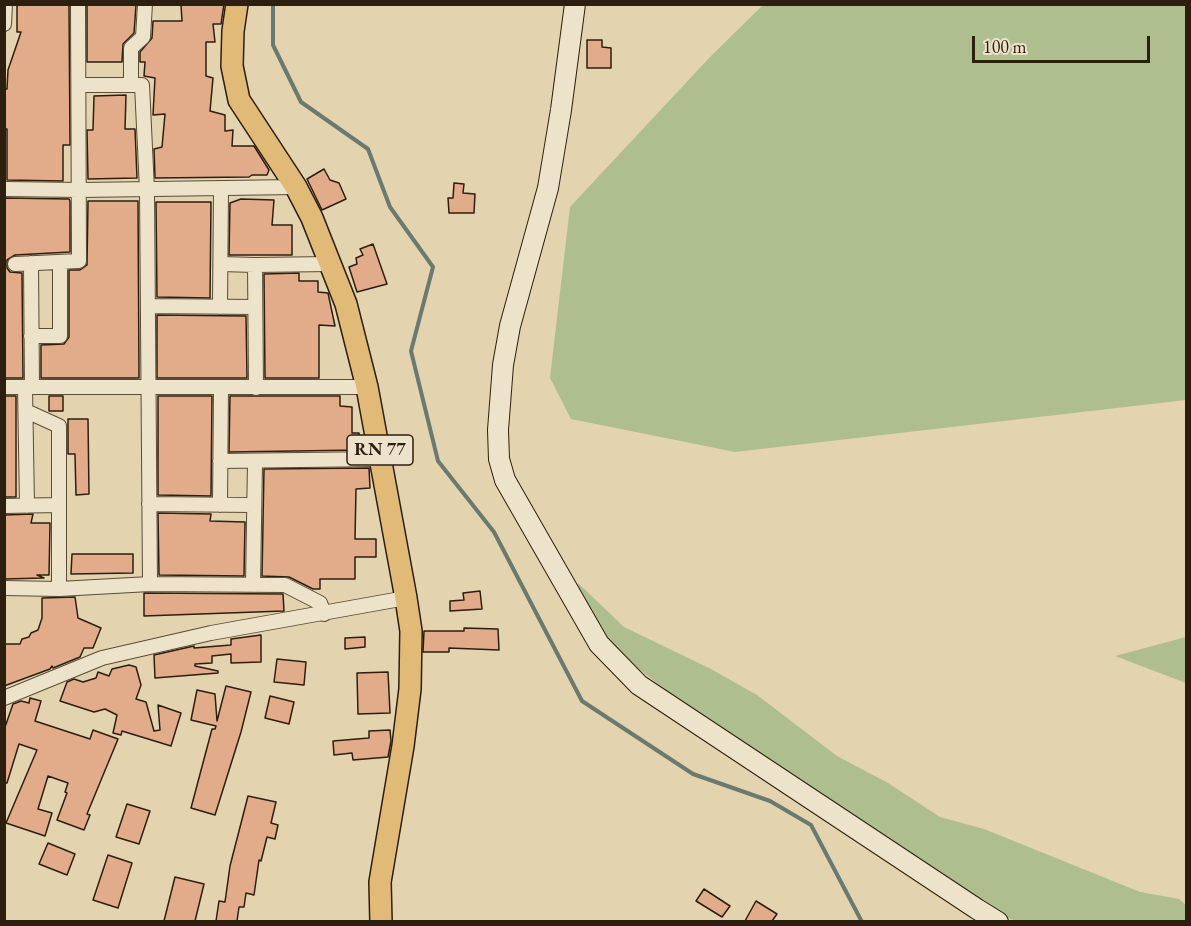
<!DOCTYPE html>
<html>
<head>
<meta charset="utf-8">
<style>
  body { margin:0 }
  #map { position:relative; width:1191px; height:926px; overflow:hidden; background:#e3d3ae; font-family:"EB Garamond",serif }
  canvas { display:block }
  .frame { position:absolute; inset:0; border:6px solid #2c1f0f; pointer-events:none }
  .scale { position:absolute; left:972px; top:36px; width:178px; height:27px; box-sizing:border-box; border:3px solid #2c1f0f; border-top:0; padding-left:8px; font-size:18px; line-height:21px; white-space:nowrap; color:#2c1f0f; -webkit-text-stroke:4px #ede2ca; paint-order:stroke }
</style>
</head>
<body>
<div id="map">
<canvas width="1191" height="926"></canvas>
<div class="frame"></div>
<div class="scale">100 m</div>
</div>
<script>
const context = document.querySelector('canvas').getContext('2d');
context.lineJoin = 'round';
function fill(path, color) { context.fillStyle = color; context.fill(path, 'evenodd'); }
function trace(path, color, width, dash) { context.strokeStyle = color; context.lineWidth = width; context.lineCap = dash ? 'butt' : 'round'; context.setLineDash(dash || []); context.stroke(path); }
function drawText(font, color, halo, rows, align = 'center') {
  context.font = font + ' "EB Garamond",serif'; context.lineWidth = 5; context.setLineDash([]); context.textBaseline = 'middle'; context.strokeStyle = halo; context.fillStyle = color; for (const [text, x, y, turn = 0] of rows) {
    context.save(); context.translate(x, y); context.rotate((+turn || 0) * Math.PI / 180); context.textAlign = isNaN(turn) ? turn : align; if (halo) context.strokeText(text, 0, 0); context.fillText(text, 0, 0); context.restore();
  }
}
fill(new Path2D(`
  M763 5H1186V400L735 452 571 419 550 378 570 207 710 57Z
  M578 583 624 627 711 669 757 695 837 756 888 783 940 817 984 829 1140 892 1179 899 1186 905V921H1016L991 911 695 713 611 647 577 589Z
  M1186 637V683L1115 656Z`), '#afbe8e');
trace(new Path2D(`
  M273 4V45L301 102 368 149 390 207 433 267 411 351 438 461 494 532 582 701 693 774 770 801 811 825 862 922`), '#6b7a6f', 4);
const building = new Path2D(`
  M17 4H69L70 145H63V181L7 180V129H4V89H7L8 70 21 32H17Z
  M224 4 221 24H213L215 42H206V76L213 78 210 111 225 115V131L233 130 232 146H254L269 170 267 175H252L249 177 155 178 154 149 162 147 165 114 153 115 155 78 144 76 145 62H140V52L152 38 153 21H182L181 5Z
  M87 5H136L134 33 123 44 122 62H87Z
  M587 40H602V47L611 48V68H587Z
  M126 95 125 129H135L137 178 88 179 87 130H93L94 96Z
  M324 169 330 180 339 183 346 199 322 210 307 179Z
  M454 183 464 184 463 193 475 194 474 213H449L448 198H453Z
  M4 198 69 199 70 201V252L15 255 7 260V268L10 272 22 273 23 378H4Z
  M241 199 274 200 272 225H292V255H229L230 203Z
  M88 201H138L139 378H41V345L64 344 69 337V270H80L87 265Z
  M156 202H211L210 298 157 297Z
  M373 244 387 284 357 292 349 267 357 264 356 258 363 255 360 249Z
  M299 273V281H318V292L328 293 335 326 319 325V378H265L264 274Z
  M157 315 246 316 247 378H157Z
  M4 396H16V497H4Z
  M49 396H63V411H49Z
  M158 396H212L211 496 158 495Z
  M230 396H340V406L352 407V433H359L360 450 229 452Z
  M68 419H88L89 494 76 495 75 454H68Z
  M369 468 370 488 356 489 355 539H376V557H355V579H320V589H313L289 577 262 576 264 469Z
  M158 513 211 514 210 521 245 522 244 576 159 575Z
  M33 514 31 523H50L49 575H37L44 578 4 579V515Z
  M72 554H133V573L71 574Z
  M480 591 482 609 450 611V601L464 600 463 593Z
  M144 593 283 594 284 611 144 616Z
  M75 597 78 618 101 628 93 648H84L80 657 53 668 52 666 50 669 4 686V644H20L22 639 29 637 31 633 38 630 42 618V598Z
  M464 628 498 629 499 650 449 648V652H423L424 631H464Z
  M261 635V662L231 663V654L212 656V663L195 664V666L218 671V673L155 678 154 655 194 646V648L231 645V639Z
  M365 637V647L345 649V638Z
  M277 659 306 662 304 685 274 682Z
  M129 665 136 667 141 685 136 699 146 702 154 731 160 730 158 705 181 713 171 746 122 731 121 735 113 733 117 715 105 709 94 712 60 701 67 682 74 679 83 682 96 678 98 672 109 676 112 669Z
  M388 672 390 713 358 714 357 673Z
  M226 686 251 692 241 732 215 815 191 808 212 729H215L216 726 191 720 197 690 215 694 217 721Z
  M270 696 294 702 289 724 265 718Z
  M30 698 41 701 35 721 90 739 93 730 118 739 87 814 90 815 84 830 57 820 67 793 65 792 68 783 48 776 38 809 52 813 45 836 6 823 37 750 19 744 7 783H4V730L13 704 21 701 29 703Z
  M390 730 391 741 388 757 353 760 352 753 334 755 333 741 369 738V731Z
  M248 796 276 802 271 823 278 825 275 839 267 837 261 861 259 860 254 895 246 893 244 907H239L237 921H216L219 901 225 902 230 866Z
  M127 804 150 811 139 844 116 837Z
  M48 843 75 854 67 875 39 864Z
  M108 855 132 863 118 908 93 900Z
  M175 877 204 884 195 921H164Z
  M704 889 730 906 722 917 696 901Z
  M756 901 777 914 772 921H745Z`);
fill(building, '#e2ab89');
trace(building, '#2c1f0f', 1.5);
const street = new Path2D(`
  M4 24 5 4
  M131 84V48L143 37 145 4
  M79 85H142L147 190 150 584
  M4 189 80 190 296 187
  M31 263 32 387
  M15 264 79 261 78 4
  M221 264 255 265 330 264
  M255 265 256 388
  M148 306 255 307
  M220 307 221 189
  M31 336H60V262
  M4 387H367
  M25 387 27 506
  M26 411 59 426V589
  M220 461 382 459
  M149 504 254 505
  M220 505 221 387
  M4 506 58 505
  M253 585 255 462
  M4 588 59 589 150 584 285 585 320 603 324 614
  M4 698 102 658 211 633 406 598`);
const secondary = new Path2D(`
  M575 4 561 110 548 188 510 326 503 365 498 430 499 459 505 480 599 644 639 685 977 909 998 922`);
const primary = new Path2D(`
  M237 4 233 31 232 66 239 100 296 187 312 218 346 304 367 387 406 598 411 631 410 689 403 746 380 882 381 922`);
trace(street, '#5a4c37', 16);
trace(secondary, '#2c1f0f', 22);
trace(primary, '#2c1f0f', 24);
trace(street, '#ede2ca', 14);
trace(secondary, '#ede2ca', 20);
trace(primary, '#e2ba77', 21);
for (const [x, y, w] of [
  [380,450,66]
]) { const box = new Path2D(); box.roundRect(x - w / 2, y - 15, w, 30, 4.5); context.fillStyle = '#ede2ca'; context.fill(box); trace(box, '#2c1f0f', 1.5); }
drawText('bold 18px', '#2c1f0f', null, [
  ["RN 77",380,450]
]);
</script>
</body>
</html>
